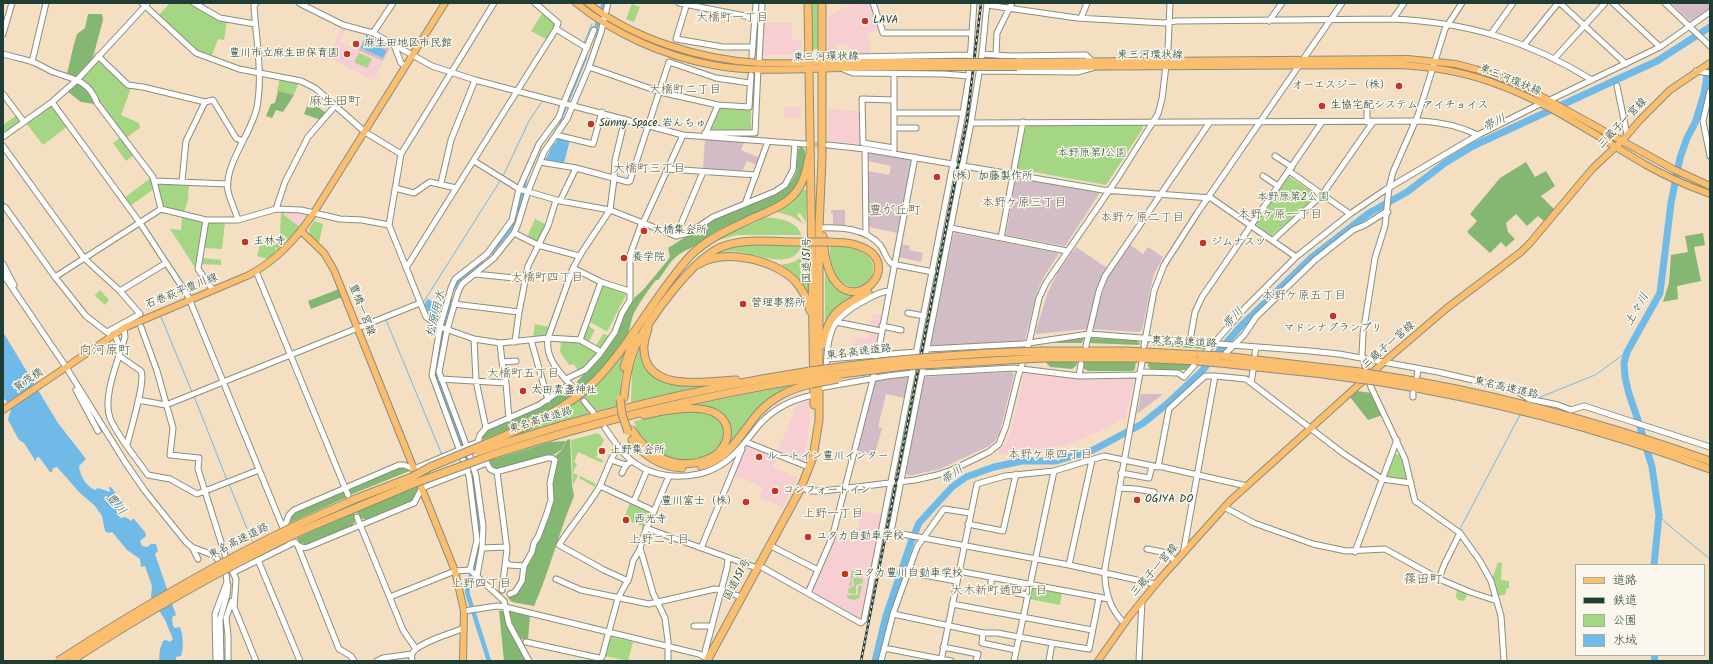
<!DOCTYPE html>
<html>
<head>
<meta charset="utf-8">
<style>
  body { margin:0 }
  #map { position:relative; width:1713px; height:664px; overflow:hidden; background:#f4dfc3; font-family:Kalam,"Klee One",sans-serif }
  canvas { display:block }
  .frame { position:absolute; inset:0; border:4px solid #1f3d34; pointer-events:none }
  .legend { position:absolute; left:1575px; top:564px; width:130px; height:92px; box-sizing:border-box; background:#fbf7ec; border:1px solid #a3ada2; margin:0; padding:5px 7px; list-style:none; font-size:12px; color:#1f3d34 }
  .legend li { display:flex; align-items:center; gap:8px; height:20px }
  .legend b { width:20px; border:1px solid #a3ada2 }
</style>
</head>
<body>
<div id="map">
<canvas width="1713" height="664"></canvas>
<div class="frame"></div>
<ul class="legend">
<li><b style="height:5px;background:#fbbe6e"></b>道路</li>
<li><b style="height:5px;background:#1f3d34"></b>鉄道</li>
<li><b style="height:11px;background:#a5d684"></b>公園</li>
<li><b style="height:11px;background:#70bae8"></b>水域</li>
</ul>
</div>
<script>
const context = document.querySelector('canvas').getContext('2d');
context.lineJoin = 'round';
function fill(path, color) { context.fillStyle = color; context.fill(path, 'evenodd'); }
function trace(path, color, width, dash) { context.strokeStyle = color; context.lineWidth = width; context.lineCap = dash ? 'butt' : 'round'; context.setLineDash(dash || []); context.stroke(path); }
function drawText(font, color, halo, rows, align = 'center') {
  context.font = font + ' Kalam,"Klee One",sans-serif'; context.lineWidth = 3; context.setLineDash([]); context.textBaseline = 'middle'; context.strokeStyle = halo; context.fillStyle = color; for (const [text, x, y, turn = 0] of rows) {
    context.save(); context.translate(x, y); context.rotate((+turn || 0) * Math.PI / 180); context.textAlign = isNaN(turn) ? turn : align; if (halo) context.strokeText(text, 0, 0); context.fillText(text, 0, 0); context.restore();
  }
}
fill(new Path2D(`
  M854 3H870L879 29 867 35 870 42 871 53 850 54 849 44 837 45V54H832L828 50V16Z
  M763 23H792V40H802V51L798 55H762Z
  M342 26 347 27 340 42 383 62 374 81 328 57Z
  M784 107H802L801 118H784Z
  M828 109H846V111H860L861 144 828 141Z
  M284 212 305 213 308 216 300 227 284 215Z
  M873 314 882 315 874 353 872 354 852 356 856 337 868 339Z
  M1026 373 1073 378H1132L1134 380 1126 418 1098 432 1066 445 999 455 997 452 1005 444 1011 431 1024 375Z
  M809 401 810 419 807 442 802 464 777 453 797 404Z
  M747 444 777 457 773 467 798 477 783 507 759 497 763 487 733 475Z
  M861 511 882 515 863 618 861 620 811 591 834 538 843 541 849 540 859 525Z`), '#f7cfd2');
fill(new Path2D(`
  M1671 3H1710V10L1691 22Z
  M367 34 391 45 383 61 358 50Z
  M705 139 744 142 741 150 760 158 757 165 747 161 742 172 703 169Z
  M869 153 911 159 912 160 897 233 869 227 868 171 889 175 891 166 868 161Z
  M1016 177 1098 192 1099 194 1065 246 1006 235Z
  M831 210H845V225H833V213H831Z
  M955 233 1058 253V255L1045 275 1037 292 1025 340 1023 342 933 347 931 345 953 235Z
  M901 244 910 246 909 250 923 253 921 262 899 257Z
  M1129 244 1143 254 1148 247 1163 257 1154 274 1150 290 1142 330 1139 332 1093 329 1092 327 1106 281 1112 267Z
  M1076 247 1107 268 1088 329 1036 334V330L1048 292 1058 272Z
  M428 299 444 308 441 318 437 317 435 321 428 316 423 306Z
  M1012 372 1014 375 999 435 995 441 989 446 940 469 908 476 906 473 924 378 926 377 963 374Z
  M907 376 909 379 905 398 886 394 878 427 882 428 874 457 856 453 875 380Z
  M1141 394H1163L1137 414Z`), '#d2bdc6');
fill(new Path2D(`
  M170 3H191C201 12 214 18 227 21L224 40 218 39 212 55 197 50 159 15Z
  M811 3H819L818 49H811Z
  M632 4 640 7 634 22 626 19Z
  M543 12 555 22V26L546 39 531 31Z
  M359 53 372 59 367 68 354 62Z
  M99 59 131 88 121 115 139 123 140 128 126 138 81 79Z
  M280 78 299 82 294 95 277 91Z
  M52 104 68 126 43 145 26 123Z
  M721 107 751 109V129L749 131H710L709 129Z
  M17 115 22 122 3 135V125Z
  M1026 125H1142L1143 128 1106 185 1017 169Z
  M121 137 134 155 126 161 113 143Z
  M1288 176 1317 195V197L1271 236 1256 224Z
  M152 177 155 188 130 206 124 198Z
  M159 182 189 183 188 199 184 213 162 207 157 184Z
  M804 189 807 191 806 222 800 213 797 215 804 224 791 216 777 212 792 203Z
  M281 212H284V215L300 227 276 253 277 248 274 247 280 234Z
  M182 215 204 221 196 269 170 229 181 230Z
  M765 218C776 217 798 221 801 235H737L715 241 724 236Z
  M535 219 547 225 538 241H536L527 237Z
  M207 221 225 222 222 249 204 248Z
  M314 221 323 224 319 243 310 235 309 229Z
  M261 241 275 244 274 247 276 249 275 253 267 259 257 256Z
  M744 244H802C794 272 758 254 740 252 733 251 725 251 718 253L719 250Z
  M807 246 809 251 808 294 798 279 778 265C791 264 804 260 807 246Z
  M830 246C840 246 851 247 860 251 890 265 863 302 840 280 831 271 829 258 830 246Z
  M202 258 221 260V265L201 264Z
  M825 272C836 285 839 296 859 295L825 325Z
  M604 284 625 293 626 295 608 330 606 331 590 322Z
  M100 290 109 300 105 305 96 297 95 295Z
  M535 324 550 327 548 334 533 337Z
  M588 326 595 330 588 343 583 338Z
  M603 334 611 336 602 348 595 347Z
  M561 341 579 342 597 352 598 354 584 369 578 371 574 364 569 365 560 352Z
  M642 342 643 348 658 379 671 385 703 386 631 402 632 371Z
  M630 343 621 379 620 405 596 411 586 399 582 402 590 413 513 436 560 411Z
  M801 383 783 390 737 439 726 448 725 417C714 405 699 406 684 407Z
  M695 411 717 416C719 420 724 425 725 429 726 437 723 443 718 449 712 455 707 456 699 459 672 466 641 449 634 421L674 413Z
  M598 433 604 440 596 457 603 460 602 463 578 452 574 462 577 464 573 473 578 475 573 486 571 440Z
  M1394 454 1401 455 1407 480 1385 476Z
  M580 476 596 484 595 487 579 478Z
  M630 502 650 511 645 527 624 519Z
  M1498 562 1502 563 1501 580 1509 581V588L1506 589V594L1498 596 1492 579Z
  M852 571 863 573 864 576H853L851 580 852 585 849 587Z
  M856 577 863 579V583L856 585V594L848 593V589L854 586 853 579Z
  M860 585 862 586 859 598 854 600 847 598V595H858V587Z
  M1032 586 1062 592 1060 605 1029 599Z
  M1457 588 1468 593 1464 601 1458 600 1456 597Z
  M609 636 633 642 628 661 605 656Z`), '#a5d684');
fill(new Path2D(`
  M88 14H102L103 20 92 61 76 78 67 74 73 48 77 34 85 28Z
  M78 82 90 92 95 104 81 102 68 92Z
  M278 91 294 95 283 112 276 110 272 118 266 116 271 104 275 103Z
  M316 105 327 114 322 119H318L304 114 307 106 313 108Z
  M801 146 805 150C809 205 757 210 718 230 712 233 707 238 701 242 693 248 684 250 677 256 669 262 664 273 658 280H656C649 289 639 303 634 313 631 320 630 329 627 336 618 353 595 377 580 389L576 383 615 337 624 315 635 297 643 290 668 260 670 256 668 248 716 218 774 195 784 190 791 182 796 173 798 150Z
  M1526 162 1535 177 1546 171 1555 186 1541 196 1555 210 1545 222 1538 216 1527 226 1516 214 1506 223 1508 232 1515 239 1506 247 1501 242 1490 253 1467 232 1477 221 1470 214 1500 178Z
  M1703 233 1705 245 1694 247 1701 281 1677 286 1678 299 1663 302 1669 283 1671 255 1688 252 1685 236Z
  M339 289 342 297 311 309 308 301Z
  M1084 338 1082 343H1049L1055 341Z
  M1090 338 1136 340 1140 343 1139 345 1088 343Z
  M1153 341 1204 345 1206 348 1205 349 1151 345Z
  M1044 360H1078L1076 366 1072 369 1050 367Z
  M1084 360 1136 361 1135 369 1133 371H1088L1083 368Z
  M1148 362 1192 364 1187 370H1151L1148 366Z
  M573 388 576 393C547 412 516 427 483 440L482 436 487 430 542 407 566 390Z
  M1357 391 1372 393 1383 415 1368 420 1350 397Z
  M570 439 572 485 574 496C559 532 550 570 534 606L512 602 508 598 509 595 514 594 535 543 545 527 549 516 556 455 561 451 567 440Z
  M566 441 561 450 555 454 496 470 491 467 488 461 550 442Z
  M403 466 412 470 350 495 349 491 351 487Z
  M418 486 415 497 410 502 367 519C361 520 359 517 357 512Z
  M342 491 347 497 290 523V518L294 512Z
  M354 513 356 520 352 526 308 545 300 543 297 538Z
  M509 610 530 615 528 640 521 639 512 623Z
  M499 611H504L507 625 528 661H504Z`), '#84b772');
fill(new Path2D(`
  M367 35 383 43 381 48 386 51 383 58 361 48Z
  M558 138 570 140 564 163 545 160 554 143 555 144Z
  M428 299 443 308 439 317 426 309 424 305Z
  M3 332 58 423 86 459 79 466C80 476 86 486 95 490L98 488 110 492 109 487H111L125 506 117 513 120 518 125 517 132 521V519H134L145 532 146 536 140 541 142 546 147 547 151 544H156L158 551 155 554 176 615 172 617 173 626 175 628 180 627C183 636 184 647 181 656L176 657V661H159L160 649 163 641 166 640 170 642 173 639 165 620 151 597 152 586 145 566 141 567 140 559 127 550 114 534 112 532 109 533 105 531 102 516 95 506 80 493 57 467 53 468 52 472H50L39 457 36 458V462L24 443 19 440 8 420 12 406 3 398Z`), '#70bae8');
trace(new Path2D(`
  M584 43 592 24
  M569 83 583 48
  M503 176 529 121 543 100
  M3 201 5 205
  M423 303 500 181
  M399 314 386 320 442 455
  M161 317 192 392
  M194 396 227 480
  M1538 398 1595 375 1627 352
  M229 484 252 541
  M1659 515 1666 523 1710 559
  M1460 529 1521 413
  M482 659 483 661
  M1142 661 1143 632`), '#70bae8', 1);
trace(new Path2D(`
  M594 34 604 3
  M559 121 585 57
  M517 210 525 181
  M491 252 511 227 514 219
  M453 288 460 278 481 261
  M438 352 450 299
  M435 367 436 375 473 478 479 542 467 592 489 661`), '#70bae8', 4.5);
trace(new Path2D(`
  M1654 565 1659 515 1652 467 1638 420 1629 394 1625 377 1624 363 1627 352 1660 293 1671 203 1680 158 1687 138 1695 123 1704 94 1707 76 1710 65
  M1654 655 1655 661
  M875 661 886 616 911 542 919 523 952 487 966 477 994 467 1022 461H1056L1093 450 1142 424 1168 403 1201 372 1240 327 1311 258 1369 213 1407 192 1445 163 1473 146 1657 61 1710 27`), '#70bae8', 7);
trace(new Path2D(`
  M807 144 825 145`), '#c9bfa6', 5, [5, 2.5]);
const minor = new Path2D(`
  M142 3 196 53 239 69 301 81 315 88 365 132 401 154
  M194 3 220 18 255 24
  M299 3 343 25 373 33 432 66 475 80 683 135 805 144
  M494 3 401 154 389 225 426 317 440 327 474 339 500 343 548 338 580 340 601 352
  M679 3 755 18
  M687 3 676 39 723 47H753
  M873 3 883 33H971
  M987 3 982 54 971 123 891 532 1069 565 1155 584
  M1462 3 1445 29 1418 115 1393 172 1389 188 1385 226 1375 258 1363 334 1362 355 1371 387 1405 459 1415 501 1460 533 1480 561 1491 581 1501 616 1504 661
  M1560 3 1626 64
  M1613 3 1660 47
  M1665 3 1710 46
  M987 5 1077 18 1164 23 1176 21 1393 19C1467 22 1529 41 1592 80
  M1081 18 1087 3
  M1393 19 1404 3
  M1269 21 1282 3
  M556 29 587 48
  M373 33 393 3
  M3 34 12 3
  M1491 34 1513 3
  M394 45 401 63 405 66
  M1524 45 1558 3
  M3 54C13 57 24 59 33 62 40 65 47 69 53 72 73 79 89 80 97 103L153 177 161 209
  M982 54 1010 56 1086 55 1092 61
  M996 54 997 33 1012 3
  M98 56 128 85 143 87 205 102 213 100 236 138 242 141
  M752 56 756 3
  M1554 59 1605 3
  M32 62 46 3
  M841 62 852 57 969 55
  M759 63 762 3
  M589 67 660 92 718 105 749 107 751 75
  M843 69 853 73 944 74 969 76
  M979 71 1077 72 1092 68
  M1696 71 1710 73
  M894 74V150
  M1617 86 1627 135
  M1710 91 1703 121 1710 156
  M3 94 24 122
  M894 100 862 99 863 143 894 148
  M1550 100 1660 47 1710 12
  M52 102 140 223 188 296 283 528
  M1367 103V122
  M894 113H963
  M971 123 1421 121C1442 122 1459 126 1478 135
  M894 128H916
  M705 133H755L758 69
  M556 135 593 144 602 112
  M705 135 718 105
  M3 137 52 102 77 80 147 4
  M828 145 865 149 1103 190 1211 198 1296 257
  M3 146 84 258 120 291 140 314 107 332
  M865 149 866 234
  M1275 156 1292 167
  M474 161 519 189 560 201 610 210 676 236 689 233 713 217 774 192 785 185 793 170 795 143
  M540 162 576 168 628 182 630 181 669 62 716 78 750 83
  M668 169 756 175
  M1289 171 1350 214
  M1263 176 1278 186
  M155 181 228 184
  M182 181 186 141 205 102
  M441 183 451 140 475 80
  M395 188 414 193 430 182 456 188
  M560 201 576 168
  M745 204 768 141
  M3 208 5 207 55 277 86 316 108 333
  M276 209 285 182 308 137 335 106
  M206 220 198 269 213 290
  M238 220C235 210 230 200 228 191 224 164 252 133 257 107 263 74 256 39 254 6L256 3
  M643 223 683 135
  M819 228C840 227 865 228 880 245 885 251 886 260 892 264L933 272
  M951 228 1067 251
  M514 233 538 245 579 256
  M676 236 703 172
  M1001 238 1023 122
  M1273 240 1322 195 1373 122
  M3 264 14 285
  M406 268 556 29 558 23 535 3
  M573 268 601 282 629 291
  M256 271 348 495
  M3 274 66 367 125 462 145 491 186 542 192 547 198 559
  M475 274 524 279
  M55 277 161 209 206 220H238L276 209 301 210 340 219 362 220 389 225
  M120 291 166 263
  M454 304 519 312
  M908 313 924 316
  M836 322 881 331
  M882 326 901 330
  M141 327 157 371 173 428 170 455 199 458 198 469 226 558 236 579 234 607 256 661
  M124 328 125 337C119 358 102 397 110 418 118 437 136 458 148 475L170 479 197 494 259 470
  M116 338 119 345 118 355 141 371C146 382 130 431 127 445
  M474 339 476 381 486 428
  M531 340 548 400
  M580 340 601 282
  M1190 341 1195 312 1202 297 1322 122
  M515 342 519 312 528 266 548 226 556 200
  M500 343 502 362 506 383 509 419
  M1086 346 1099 291 1105 276 1210 122
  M1144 346 1154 291 1164 265 1198 212 1342 3
  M927 349 1022 344 1089 334 1310 351 1339 354 1438 372 1516 390 1529 399 1558 405 1571 410 1584 406 1710 447
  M1255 354 1256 347
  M1223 356 1244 335 1256 317 1315 260 1353 230 1365 225 1384 213 1388 212
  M827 359 917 352
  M502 362 516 361
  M826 370C828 334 829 319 864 301 873 296 879 292 889 291
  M923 373 1013 368 1079 376 1136 375 1144 372 1178 373 1184 377 1245 308 1296 257 1350 214 1385 190 1478 135 1540 104
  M1079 376 1081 364
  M1417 376 1418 369
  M441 379 506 383
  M566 379 585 370 599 355 615 332 622 313 630 300V255L642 222
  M1251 383 1253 371
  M819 388 887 376 913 373
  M76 390 98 431
  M575 390C561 373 545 361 548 338L573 268 582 252 610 210 614 179 615 160 625 119
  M1413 397V393
  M138 400 166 405 420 303
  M584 401 593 412
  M605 428C613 439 621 453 632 461 659 482 703 481 729 459 741 449 749 437 759 425 773 409 793 399 814 395
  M746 442 806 466
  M611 460 615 452
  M632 461 626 465 611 460 600 486 654 511
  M1158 466 1247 486
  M474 468 487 463 490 469 496 472 547 458H552L555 460 550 483 551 500 546 516 538 537 534 543 532 552 524 566 522 581 515 592 510 594
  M497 472 507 549 502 590
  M622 473 626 465
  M1121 473 1149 478 1152 466
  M600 486C588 507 572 524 559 545L604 570 628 581
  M799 487 810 491H823L915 480 937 475 952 470 989 452 999 444 1006 426 1018 377 1029 343 1039 298 1046 283 1117 179 1158 114 1162 99 1168 49 1170 3
  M1119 488 1136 489 1154 492
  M634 501 647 470
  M1224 507 1254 523 1313 544 1346 551 1385 549 1439 579 1470 592 1497 601
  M357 517 403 630 416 649
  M968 524 1003 531 1016 474
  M282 525 286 523 289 515 294 510 399 465H404L414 469 478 442 480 435 486 428 539 405 570 384
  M646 528 757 568
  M290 542 291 544 295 542C298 546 302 549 308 547L414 503 422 488 468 470
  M769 545 818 570
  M298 546 339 649 351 656 354 661
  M192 547 215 556 218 560 226 574 227 582 215 614 216 661
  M482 548 507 547
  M701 548 742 449
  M640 549 643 558 653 593 665 618 668 641V661
  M1147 549 1167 553 1176 562
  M1355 552 1397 440
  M1183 554 1215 376 1246 379 1344 454 1382 479 1411 483
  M258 560 300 661
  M506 562 509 565 524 566
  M758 565 861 623 864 620 963 113 969 76 974 3
  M1069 565 1092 460
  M470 570 477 540 469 476 432 375 440 327 451 288 455 279 487 254 512 220 519 189 539 144 559 117 564 102 594 30
  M958 571 1109 599
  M234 572 291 544
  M477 576 482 548 483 526 476 476 467 447 439 372 447 330 458 292 462 284 494 258 514 233 518 224 528 191 544 152 567 119 589 67 601 32 608 3
  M992 578 990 588 1027 595
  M556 579 581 590 649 604 715 589 722 590 741 597
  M1439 579 1444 565 1460 533
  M956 581 908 572 917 547 944 509 970 513
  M808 593 832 538 873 379 915 157
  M390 597 455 571 470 570 504 601 509 624 529 661
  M952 604 1092 630
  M464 611 497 606 505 607 699 654 708 659
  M893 614 908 572
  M1124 623C1109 608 1104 589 1105 568L1142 362
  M694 626H712
  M983 633 982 643 1016 650
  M526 642 599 658
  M943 647 978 654 976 661
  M884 648 951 661
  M705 652 727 568 728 558
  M221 661 220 619 227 595 228 585
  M228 661V635L226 618 232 601
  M377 661 383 658 412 654
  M412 661C412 659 411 656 412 654 416 643 453 633 464 628
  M597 661 602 657 618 598 629 578 633 561 640 549 643 537 669 476
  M881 661 893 614 983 633H997L1052 643
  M941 661 977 484 1005 476 1054 471 1104 456 1158 467 1169 409 1205 376H1215
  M1014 661 1054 471
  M1049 661 1052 643 1089 649 1099 598
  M1139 661 1142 600`);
const major = new Path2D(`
  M576 3C614 34 664 56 713 65 755 73 799 69 841 68 873 67 906 67 938 67
  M588 3C633 39 702 60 760 63 787 64 814 62 841 62 874 62 906 62 938 62
  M1017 62 1408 59 1456 64 1475 69 1505 79 1526 88 1673 169 1710 186
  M1017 67 1395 65C1428 66 1460 71 1491 82 1547 101 1596 136 1646 165 1667 177 1688 186 1710 194
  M301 231 324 253 334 270 455 571 464 611 463 661
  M3 410 124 328 249 275C277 260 296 239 313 214L445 3
  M1098 661 1129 617 1160 579 1230 501 1384 362 1447 308 1521 252 1530 243 1593 168 1622 141 1640 120 1670 90 1710 63`);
const highway = new Path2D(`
  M808 3 814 405
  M823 236C828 344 920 265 856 245 848 242 838 243 829 242
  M699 264C725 248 775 260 795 281 803 290 808 300 810 311
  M648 329C646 336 643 343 644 350 646 394 708 381 736 380
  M822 345C830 310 839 309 868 292
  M1042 351H1127L1201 355
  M1223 356 1360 372
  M1042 358H1135L1196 361
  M1220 363 1323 374 1358 379
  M624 367 635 335
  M1378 375C1491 392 1602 423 1710 461
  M1375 381C1489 399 1602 429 1710 469
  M624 398C625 381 628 366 634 350 646 322 695 255 724 246 746 238 774 242 797 242
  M632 430C646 453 671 469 699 462 706 460 713 458 718 453 725 446 729 438 727 428 720 398 666 410 644 415
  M632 440C644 456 662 467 682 468
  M488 443C527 426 568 409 597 379 633 341 656 293 691 255 708 238 732 228 753 218 771 210 790 204 800 186 805 178 807 167 809 157
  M490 448C594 413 701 388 810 371
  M492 455C596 421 701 396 810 378
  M701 466C731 459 741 432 760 411 775 396 791 389 811 384
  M299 524 355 499 412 477
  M301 531 415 483
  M707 661 800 490 813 457 819 420V228L822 158V3`);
trace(minor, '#8a8e7c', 7);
trace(major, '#8a8e7c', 8);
trace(highway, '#8a8e7c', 9);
trace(minor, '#fff', 5);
trace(major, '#fbbe6e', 6);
trace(highway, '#fbbe6e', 7);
const rail = new Path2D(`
  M861 661 967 120 981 3`);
trace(rail, '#1f3d34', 2.5);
trace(rail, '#fbf7ec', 1, [3]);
const majorBridge = new Path2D(`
  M938 62H1017
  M938 67H1017`);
const highwayBridge = new Path2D(`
  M797 242H829
  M1201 355 1223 356
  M1196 361 1220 363
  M810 371C887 360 964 353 1042 351
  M1360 372 1378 375
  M810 378 905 366 1042 358
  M1358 379 1375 381
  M811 384 838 379
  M620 399 622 414 628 432
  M478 452 490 448
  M412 477 430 467 488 443
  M415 483 492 455
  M58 661C136 611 215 564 299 524
  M71 661C144 613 222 569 301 531`);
trace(majorBridge, '#8a8e7c', 8, []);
trace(highwayBridge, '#8a8e7c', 9, []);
trace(majorBridge, '#fbbe6e', 6);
trace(highwayBridge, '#fbbe6e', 7);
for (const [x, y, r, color] of [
  [865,21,4,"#c8321e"],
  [356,44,4,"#c8321e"],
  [347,54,4,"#c8321e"],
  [1399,86,4,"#c8321e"],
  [1322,106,4,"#c8321e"],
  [591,124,4,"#c8321e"],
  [937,177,4,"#c8321e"],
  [644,231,4,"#c8321e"],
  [245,242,4,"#c8321e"],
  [1203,243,4,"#c8321e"],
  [624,258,4,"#c8321e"],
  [743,304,4,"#c8321e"],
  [1333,316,4,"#c8321e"],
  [523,391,4,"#c8321e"],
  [602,451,4,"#c8321e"],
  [759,457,4,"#c8321e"],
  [775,491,4,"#c8321e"],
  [1137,500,4,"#c8321e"],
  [746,502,4,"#c8321e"],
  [626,520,4,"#c8321e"],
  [808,537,4,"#c8321e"],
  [845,574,4,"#c8321e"]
]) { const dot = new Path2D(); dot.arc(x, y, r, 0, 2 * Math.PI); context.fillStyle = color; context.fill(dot); trace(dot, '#fbf7ec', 1.5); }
drawText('11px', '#1f3d34', '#fbf7ec', [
  ["LAVA",873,21],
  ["麻生田地区市民館",364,44],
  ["豊川市立麻生田保育園",339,54,"right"],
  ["オーエスジー（株）",1391,86,"right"],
  ["生協宅配システム アイチョイス",1330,106],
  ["Sunny Space 岩んちゅ",599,124],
  ["（株）加藤製作所",945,177],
  ["大橋集会所",652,231],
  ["玉林寺",253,242],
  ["ジムナスツ",1211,243],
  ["養学院",632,258],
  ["管理事務所",751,304],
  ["マドンナグランプリ",1333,329,"center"],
  ["太田素盞神社",531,391],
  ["上野集会所",610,451],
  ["ルートイン豊川インター",767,457],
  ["コンフォートイン",783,491],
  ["OGIYA DO",1145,500],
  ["豊川富士（株）",738,502,"right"],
  ["西光寺",634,520],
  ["ユタカ自動車学校",816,537],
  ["ユタカ豊川自動車学校",853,574]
], 'left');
drawText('11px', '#1f3d34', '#fbf7ec', [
  ["東三河環状線",1150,56],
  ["東三河環状線",826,58,-1],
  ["東三河環状線",1510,81,22],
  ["三蔵子一宮線",1623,124,-46],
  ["国道151号",808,260,-90],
  ["石巻萩平豊川線",182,292,-22],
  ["豊橋一宮線",361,310,69],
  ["東名高速道路",1184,343,3],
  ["三蔵子一宮線",1389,346,-41],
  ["東名高速道路",859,353,-7],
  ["賀茂橋",29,381,-34],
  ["東名高速道路",1506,389,13],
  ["東名高速道路",541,421,-17],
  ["東名高速道路",239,542,-27],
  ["三蔵子一宮線",1155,571,-49],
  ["国道151号",738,580,-62]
]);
drawText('11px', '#3a5c44', '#fbf7ec', [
  ["本野原第1公園",1092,154],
  ["本野原第2公園",1293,198]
]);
drawText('12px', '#606252', '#fbf7ec', [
  ["大橋町一丁目",732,19],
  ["大橋町二丁目",685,91],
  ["大橋町三丁目",649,170],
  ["本野ケ原三丁目",1024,204],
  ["本野ケ原一丁目",1280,216],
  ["本野ケ原二丁目",1142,219],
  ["大橋町四丁目",547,279],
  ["本野ケ原五丁目",1304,297],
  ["大橋町五丁目",523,375],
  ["本野ケ原四丁目",1050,456],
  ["上野一丁目",833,515],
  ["上野二丁目",659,541],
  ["上野四丁目",481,585],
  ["大木新町通四丁目",999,592]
]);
drawText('italic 12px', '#335c61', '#fbf7ec', [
  ["帯川",1495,124,-25],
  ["土々川",1638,310,-60],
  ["松原用水",437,314,-76],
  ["帯川",1234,319,-47],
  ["帯川",953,476,-35],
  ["豊川",115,505,50]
]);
drawText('13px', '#606252', '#fbf7ec', [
  ["麻生田町",335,103],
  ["豊が丘町",895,212],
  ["向河原町",105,352],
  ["篠田町",1423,581]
]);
</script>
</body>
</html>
